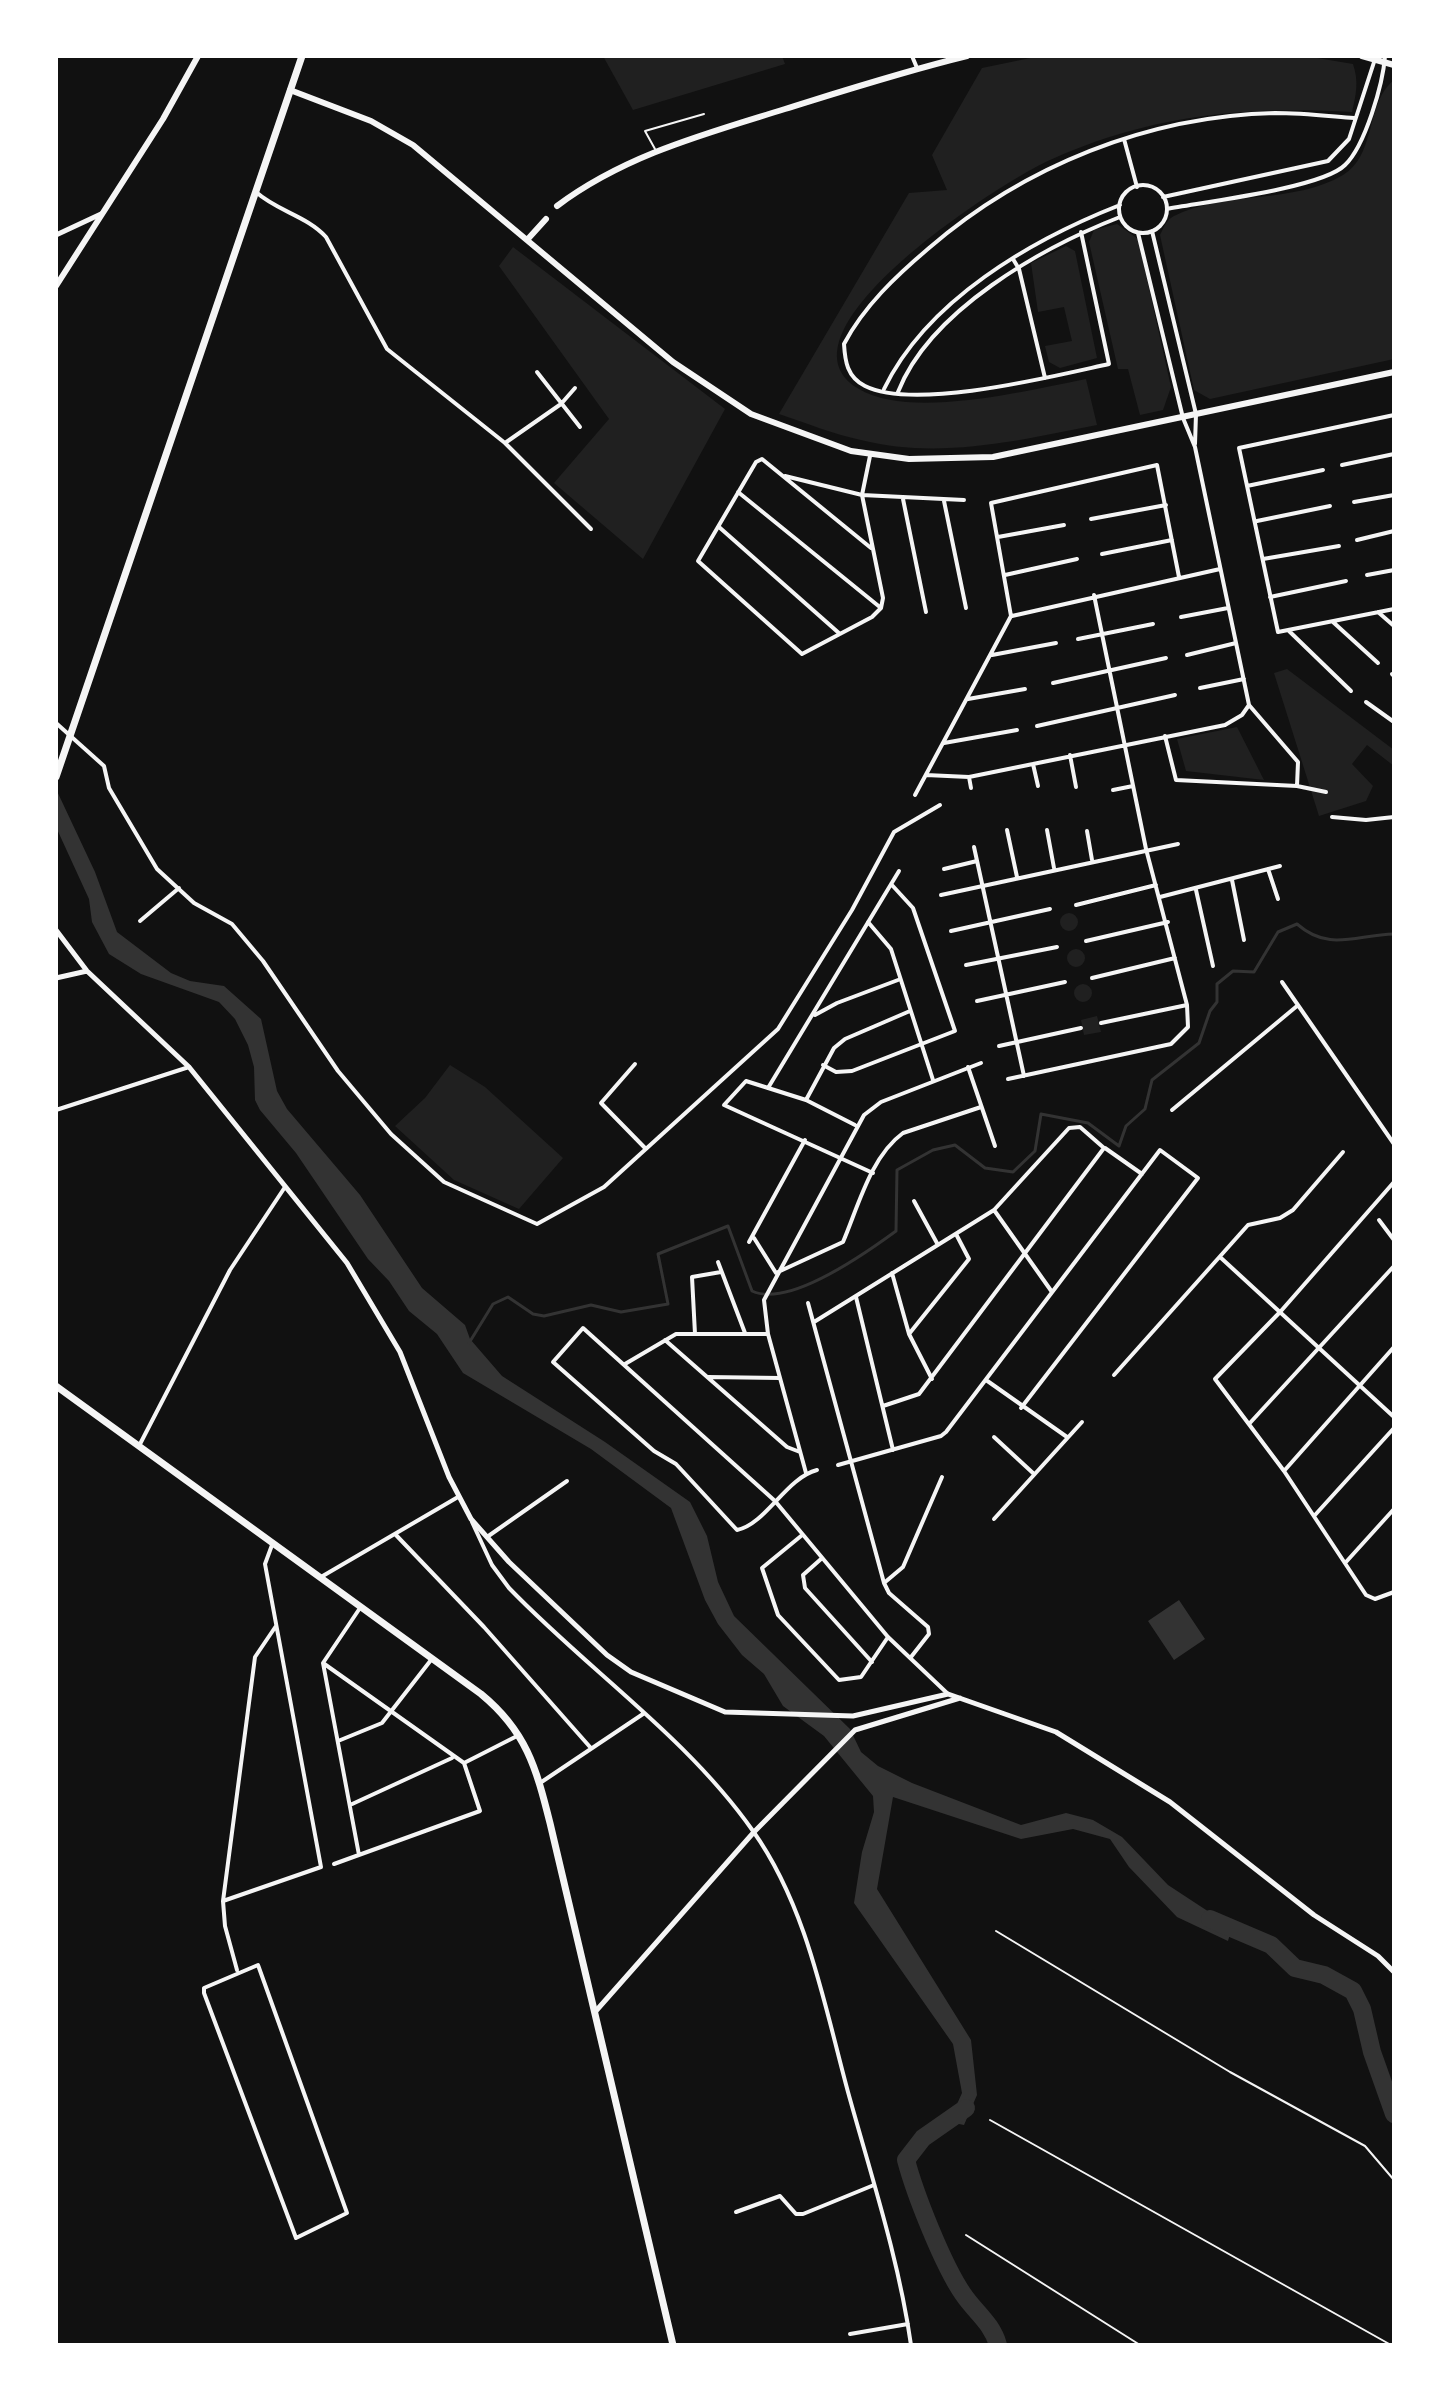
<!DOCTYPE html>
<html>
<head>
<meta charset="utf-8">
<style>
  body { margin:0 }
  #map { position:relative; width:1450px; height:2401px; overflow:hidden; background:#111; font-family:Barlow,sans-serif }
  canvas { display:block }
  .frame { position:absolute; inset:0; border:58px solid #fff; pointer-events:none }
</style>
</head>
<body>
<div id="map">
<canvas width="1450" height="2401"></canvas>
<div class="frame"></div>
</div>
<script>
const context = document.querySelector('canvas').getContext('2d');
context.lineJoin = 'round';
function fill(path, color) { context.fillStyle = color; context.fill(path, 'evenodd'); }
function trace(path, color, width, dash) { context.strokeStyle = color; context.lineWidth = width; context.lineCap = dash ? 'butt' : 'round'; context.setLineDash(dash || []); context.stroke(path); }
fill(new Path2D(`
  M603 56H782L785 64 633 110Z
  M1040 56H1305L1353 64C1359 82 1356 94 1352 112 1244 106 1150 115 1050 160 1004 180 765 333 859 389 910 420 1030 390 1086 379L1097 425C1020 440 939 460 861 440 833 434 806 423 779 414L909 193 947 190 932 155 982 68Z
  M1394 80V359L1210 399 1194 390 1160 235C1164 227 1166 220 1174 216 1223 191 1295 204 1343 175 1377 155 1365 103 1394 80Z
  M1117 224 1138 239 1171 387 1163 410 1140 415 1128 369H1118L1089 242 1094 230Z
  M1066 246 1075 251 1097 358 1060 368 1049 362 1045 346 1072 341 1064 307 1038 312 1031 263Z
  M513 247 725 409 643 559 554 483 609 419 499 266Z
  M1287 669 1394 750V766L1367 745 1352 764 1373 786 1366 801 1319 816 1274 673Z
  M1237 727 1264 780 1186 771 1177 739Z
  M1060 922a9 9 0 1 1 18 0a9 9 0 1 1-18 0Z
  M1067 958a9 9 0 1 1 18 0a9 9 0 1 1-18 0Z
  M1074 993a9 9 0 1 1 18 0a9 9 0 1 1-18 0Z
  M1097 1016 1101 1032 1084 1035 1081 1020Z
  M450 1065 485 1087 563 1158 519 1209 454 1180 395 1126 425 1098Z`), '#202020');
fill(new Path2D(`
  M56 789 95 872 117 932 171 973 190 981 224 986 261 1019 277 1091 287 1109 360 1195 422 1288 465 1325 470 1339 502 1376 605 1442 690 1502 707 1536 718 1582 734 1616 850 1729 861 1752 878 1766 912 1783 1021 1825 1066 1813 1093 1820 1122 1837 1168 1885 1232 1927 1228 1941 1177 1917 1129 1867 1110 1839 1073 1829 1021 1839 893 1797 877 1889 971 2040 977 2095 964 2125 949 2122 962 2093 953 2044 854 1903 862 1852 874 1812 873 1796 824 1736 783 1706 764 1674 742 1655 718 1624 705 1600 671 1508 591 1449 463 1373 437 1334 409 1311 389 1281 368 1259 296 1153 260 1110 255 1100 254 1067 248 1045 235 1019 219 1002 141 974 109 954 92 922 89 899 56 827Z
  M1179 1600 1205 1639 1174 1660 1148 1621Z`), '#333');
trace(new Path2D(`
  M469 1343 493 1304 508 1297 533 1314 544 1316 591 1305 621 1312 668 1304 658 1254 728 1226 752 1291C788 1308 866 1253 896 1231L897 1170 933 1150 955 1145 985 1168 1013 1172 1035 1151 1041 1114 1088 1123 1119 1146 1126 1126 1145 1109 1152 1080 1199 1043 1210 1011 1217 1002V984L1233 971 1254 972 1278 932 1297 924C1329 952 1355 935 1394 934`), '#333', 3);
trace(new Path2D(`
  M1210 1919 1271 1945 1295 1968 1324 1975 1353 1991 1362 2009 1372 2052 1394 2114
  M966 2108 923 2138 906 2160C915 2194 943 2265 963 2294 975 2312 992 2323 998 2345`), '#333', 18);
trace(new Path2D(`
  M655 149 645 131 704 114
  M996 1931 1230 2072 1365 2146 1394 2180
  M990 2120 1391 2345
  M966 2235 1140 2345`), '#f5f5f5', 2);
trace(new Path2D(`
  M912 56 917 68
  M1124 139 1137 187
  M1119 209a24 24 0 1 1 48 0a24 24 0 1 1-48 0Z
  M256 192C277 211 307 216 326 237L387 349 505 443 591 529
  M1163 197 1328 161 1349 139 1376 56
  M1167 209C1204 202 1322 188 1345 165 1365 146 1383 84 1385 56
  M1152 231 1196 414 1195 444
  M1081 232 1109 364C1054 376 915 411 865 386 847 377 845 361 844 344 864 306 896 276 929 248 1024 166 1148 116 1275 113 1301 113 1328 116 1354 118
  M1013 259 1019 269 1045 378
  M537 372 580 427
  M884 389C927 300 1031 240 1120 205
  M898 392C930 310 1043 247 1120 217
  M1394 415 1239 448 1278 632 1394 609
  M505 443 561 404 575 388
  M870 456 862 495 883 598 881 608 872 617 802 654 698 561 756 462 762 459 871 548
  M1342 465 1394 454
  M785 476 862 495 964 500
  M1247 486 1323 470
  M738 492 881 608
  M903 499 926 612
  M944 501 966 608
  M1354 502 1394 495
  M1091 519 1166 505
  M1257 521 1330 506
  M719 527 840 634
  M998 537 1064 525
  M1357 540 1394 531
  M1102 554 1172 540
  M1263 559 1339 546
  M1005 575 1077 559
  M1367 575 1394 570
  M1270 597 1346 581
  M1378 612 1394 626
  M1012 616 1220 569
  M1181 617 1228 608
  M1333 622 1378 663
  M1289 631 1351 691
  M1078 639 1153 624
  M992 655 1056 643
  M1187 655 1236 643
  M1392 674 1394 676
  M1053 683 1166 658
  M1200 688 1244 679
  M968 699 1025 689
  M1366 702 1394 722
  M1249 705 1298 762 1297 786
  M56 723 104 766 109 788 157 869 194 903 232 924 263 961 338 1071 391 1134 444 1182 537 1224 604 1187 778 1029 852 910 894 832 940 805
  M1037 726 1175 695
  M1165 736 1176 780 1297 786 1326 792
  M944 743 1017 730
  M1070 755 1076 787
  M1033 764 1038 786
  M926 775 969 777 1225 725 1242 715 1249 705 1195 447 1183 418 1138 233
  M969 777 971 788
  M1113 790 1133 786
  M915 795 1011 616 991 503 1157 465 1179 577
  M1332 817 1366 820 1394 817
  M1007 830 1017 877
  M1047 830 1054 868
  M1087 831 1092 860
  M974 847 1024 1076
  M944 869 977 861
  M1268 869 1278 899
  M1232 880 1244 940
  M1196 890 1213 966
  M941 895 1178 844
  M1160 897 1280 866
  M1076 905 1156 885
  M140 921 179 888
  M868 922 891 949 933 1080
  M951 931 1050 909
  M1086 941 1168 922
  M966 965 1057 947
  M1092 978 1175 958
  M1282 982 1394 1144
  M977 1001 1065 982
  M815 1015 837 1003 898 980
  M1101 1023 1187 1005
  M999 1046 1081 1028
  M635 1064 601 1103 645 1148
  M823 1065 836 1072 852 1071 955 1031 913 908 891 884
  M968 1067 995 1146
  M1008 1079 1171 1044 1188 1027 1187 1005 1146 849 1094 595
  M768 1088 899 871
  M806 1100 834 1048 845 1039 910 1011
  M56 1110 189 1067
  M1172 1110 1297 1006
  M855 1125 806 1100 746 1081 724 1105 873 1173
  M1105 1148 1142 1174
  M1394 1182 1281 1311 1215 1379 1284 1471 1366 1595 1375 1599 1394 1592
  M914 1201 938 1245
  M994 1210 1052 1292
  M1379 1220 1394 1240
  M754 1238 776 1273
  M749 1242 805 1140
  M1220 1257 1394 1417
  M718 1262 745 1333
  M778 1272 843 1242C858 1207 871 1156 903 1133L981 1107
  M892 1273 909 1334 932 1379
  M856 1297 893 1450
  M808 1303 884 1583 889 1593 928 1627 929 1634 911 1657
  M814 1322 994 1210 1069 1128 1080 1127 1104 1148 919 1394 883 1406
  M695 1334 692 1277 721 1272
  M909 1334 969 1259 956 1234
  M665 1340 787 1447 800 1452
  M625 1364 676 1334H768
  M1114 1375 1248 1225 1280 1218 1293 1210 1343 1152
  M708 1377 780 1378
  M986 1380 1067 1437
  M1249 1424 1394 1266
  M994 1437 1034 1474
  M139 1446 230 1270 285 1187
  M838 1465 941 1436 946 1432 1160 1150 1198 1178 1021 1408
  M817 1470C786 1478 766 1524 737 1530L676 1464 654 1451 553 1362 583 1328 775 1501 888 1637 948 1694
  M1284 1471 1394 1347
  M806 1473 768 1334 764 1300 864 1115 881 1102 981 1063
  M1315 1515 1394 1428
  M994 1519 1082 1422
  M472 1522 492 1565 509 1588C588 1670 687 1737 753 1831 807 1907 824 2004 848 2092 871 2175 899 2260 911 2345
  M395 1534 484 1627 590 1747
  M801 1536 762 1568 778 1615 839 1680 861 1677 888 1637
  M487 1537 567 1481
  M821 1559 803 1575 805 1588 872 1662
  M1346 1562 1394 1509
  M321 1577 458 1497
  M884 1583 903 1567 942 1477
  M323 1663 464 1763 480 1811 334 1864
  M338 1741 382 1723 431 1660
  M464 1763 519 1735
  M540 1783 643 1714
  M350 1805 452 1758
  M359 1855 323 1663 360 1608
  M223 1901 321 1867 265 1564 272 1545
  M258 1965 347 2213 296 2238 204 1993V1988Z
  M237 1970 225 1926 223 1901 255 1657 276 1626
  M736 2212 780 2196 796 2214H803L874 2185
  M850 2334 908 2324`), '#f5f5f5', 4);
trace(new Path2D(`
  M56 235 101 214
  M56 930 87 971 189 1067 347 1263 400 1352 449 1477 471 1519 509 1562 607 1655 631 1672 725 1712 853 1716 948 1694 1056 1732 1170 1802 1314 1915 1378 1956 1394 1972
  M56 978 87 971
  M595 2012 754 1832 855 1730 960 1698`), '#f5f5f5', 5);
trace(new Path2D(`
  M1362 56 1394 65
  M290 90 371 121 413 145 673 362 751 414 851 451 909 459 993 457 1394 372
  M557 206C625 155 705 134 785 109 846 90 905 71 967 56
  M527 240 546 219
  M56 286 163 119 198 56`), '#f5f5f5', 6);
trace(new Path2D(`
  M56 777 302 56
  M56 1386 481 1694C526 1731 536 1767 550 1823L673 2345`), '#f5f5f5', 7);
</script>
</body>
</html>
